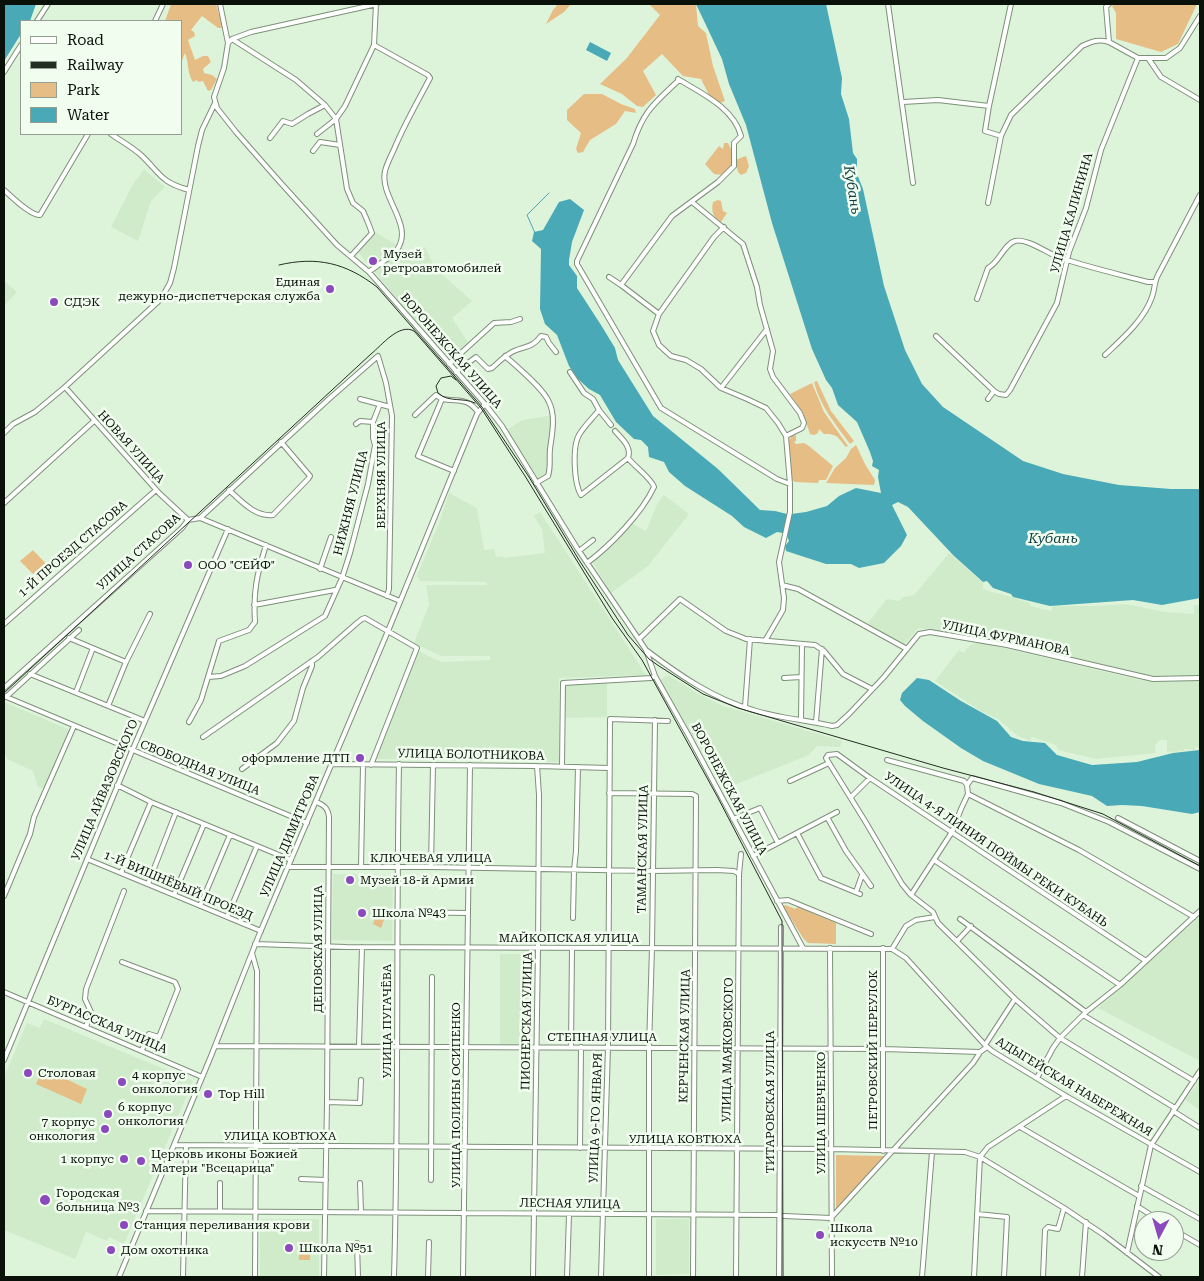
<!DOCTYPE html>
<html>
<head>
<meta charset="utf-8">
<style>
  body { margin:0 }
  #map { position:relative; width:1204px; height:1281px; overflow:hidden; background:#def4da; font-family:"Roboto Serif",serif }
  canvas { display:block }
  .frame { position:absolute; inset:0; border:5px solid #091108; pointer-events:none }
  .legend { position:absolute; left:20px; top:20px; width:162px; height:115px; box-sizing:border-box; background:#f1feef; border:1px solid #949f93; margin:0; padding:6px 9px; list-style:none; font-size:15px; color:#091108 }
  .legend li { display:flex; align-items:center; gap:10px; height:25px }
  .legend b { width:25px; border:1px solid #949f93 }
  .north { position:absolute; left:1134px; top:1211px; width:50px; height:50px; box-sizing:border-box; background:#f1feef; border:1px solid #949f93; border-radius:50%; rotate:186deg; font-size:14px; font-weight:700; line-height:20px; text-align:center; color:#091108 }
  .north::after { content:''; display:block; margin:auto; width:18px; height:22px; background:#8c49be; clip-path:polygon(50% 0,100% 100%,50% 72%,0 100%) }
</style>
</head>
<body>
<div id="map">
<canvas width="1204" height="1281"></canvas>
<div class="frame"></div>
<ul class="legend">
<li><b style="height:6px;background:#fff"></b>Road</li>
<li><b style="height:6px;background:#232d22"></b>Railway</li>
<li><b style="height:14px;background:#e7bd86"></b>Park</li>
<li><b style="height:14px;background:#49a9b7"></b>Water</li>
</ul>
<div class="north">N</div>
</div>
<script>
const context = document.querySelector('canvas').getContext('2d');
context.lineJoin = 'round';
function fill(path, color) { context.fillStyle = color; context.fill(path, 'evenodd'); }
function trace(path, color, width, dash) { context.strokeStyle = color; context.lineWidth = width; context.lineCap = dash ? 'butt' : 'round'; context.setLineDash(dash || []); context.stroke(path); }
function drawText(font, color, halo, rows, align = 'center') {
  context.font = font + ' "Roboto Serif",serif'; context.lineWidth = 5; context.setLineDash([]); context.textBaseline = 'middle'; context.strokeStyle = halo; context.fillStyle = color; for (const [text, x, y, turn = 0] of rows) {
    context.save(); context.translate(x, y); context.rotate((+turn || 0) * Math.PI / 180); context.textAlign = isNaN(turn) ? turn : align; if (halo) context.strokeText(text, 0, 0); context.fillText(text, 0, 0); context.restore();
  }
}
fill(new Path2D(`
  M144 169 165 187 151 201 138 241 111 227 132 186Z
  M375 232 411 253 425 247 435 268 472 301 452 318 469 344 451 359 424 331 358 252Z
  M4 281 17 292 4 306Z
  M554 415 556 426 551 450 553 469 551 476 540 482 507 430 522 420Z
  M449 493 477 508 484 550 494 549 496 557 503 556V558L545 553 542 529 534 516 540 512 646 675 559 678V762L376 759 418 651 442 662 490 660V656H441L414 643 429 605 426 585H487L486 582 420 581 417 576 441 518Z
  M664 495 689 514 648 566 611 593 592 561 631 523 646 531 658 502Z
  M949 553 983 583V589L1030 603V606L1051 611 1053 606H1098L1126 604 1165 612 1194 614V605H1200V676L1155 677 1003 641 918 628 904 646 878 632 868 623 887 599 900 601 901 598 914 595Z
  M978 642 1140 680 1154 682 1200 680V747H1196L1195 750 1184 749V751L1167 752V740H1160L1155 745 1156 753 1096 759 1058 750 1056 745 1032 737 1030 741 1018 736 998 719 982 712 935 681 959 650 964 653 970 645Z
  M668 675 702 696 723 706 842 741 840 747 817 746 809 755 724 789 660 680Z
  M607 683V717L564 718V685Z
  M4 702 70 730 44 789 38 787 33 771 7 759 4 751Z
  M333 874 393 875 392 941 332 940Z
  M1200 916V1061L1098 1008Z
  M500 954H532L530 1046 500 1045Z
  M44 1019 193 1081 124 1244 109 1237 107 1241 86 1232 75 1259 4 1230V1077L27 1023 40 1028Z
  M1200 1080V1110L1185 1100Z
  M260 1219H319V1277H260Z
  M656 1219H689V1274L656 1275Z`), '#cfebca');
fill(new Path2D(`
  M171 4H216L223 28H218L202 16 191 30 194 32 195 36 188 40 195 60 203 56H208L211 62 203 69 204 73 212 75 217 79 211 90 208 91 203 81 198 82 197 80 193 82C187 73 189 63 185 53L181 63V21H165Z
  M558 4H571L564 12 546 24 553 10Z
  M649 4H696L698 26 706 33 713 66 725 101 720 103 710 97 701 79 683 76 662 54 643 71 656 95 643 107 637 106 622 94 600 84 626 59 660 15Z
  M1114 4H1197L1178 44 1161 52 1116 39V13L1112 6Z
  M584 94H602L621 104 635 109 636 113 625 111 616 124 590 140 583 152 578 153 576 149 581 133 567 120V110Z
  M724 143H728L731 149 732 166 722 175 714 174 705 164 719 146 723 149Z
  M746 156 749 166 746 173 741 175 738 172 735 160Z
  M718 200 721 201 723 211 727 213 721 222C713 217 711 212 713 202Z
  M817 381 831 411 854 441 850 444C836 425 820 406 814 382Z
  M812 383 824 412 848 446 846 447C837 437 838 434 824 434L819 429 818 433 814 435 810 434 803 413 790 394Z
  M796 435V441L794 442 796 444 804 443 809 446 833 466 826 480H819L818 483 795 482 792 480 789 440 792 436Z
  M856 445 865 464 875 480 874 485 826 483 835 468 846 458 851 449Z
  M33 550 54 572 42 583 20 561Z
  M786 905 795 909 798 907 836 923V944L808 943 803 938 783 906Z
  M380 906 388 909 381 928 373 924Z
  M43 1068 87 1089 81 1104 36 1084Z
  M836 1155 885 1156 836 1209Z
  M299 1241H311L310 1260H299Z`), '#e7bd86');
fill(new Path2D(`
  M4 4H36L30 21H21V34L4 61Z
  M696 4H826L842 78 841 94 849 119 853 153 857 159V174L863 189 884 286 905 350 922 384 943 407 1023 461 1063 474 1119 485 1171 489H1200V598L1162 605 1133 600 1050 606 1013 597 1011 594 993 588 987 581 983 582 954 556 908 507 898 502 892 505 907 535 901 546 884 563 859 568 851 564H826L786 551 785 546 789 541 787 536 791 514 806 512 827 506 839 496 856 488 881 493 878 477 879 470 872 466 873 461 870 452 857 422 838 405 832 388 826 380 812 349 772 223 746 125 729 84 722 59Z
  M590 42 611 53 607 61 586 50Z
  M570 199 584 210 572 242 569 260V265L577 276V288L601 325 615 348 618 360 653 416 718 469 760 510 775 511 787 514 783 533 777 532 766 538 744 527 732 516 685 486 669 472 664 462 649 457 648 447 641 440 634 439 616 422 600 395 589 389 578 379 569 366 557 335 545 324 540 309 541 249 532 241 534 232 543 230 559 202Z
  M917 678 929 680 961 701 997 721 1011 737 1023 741 1045 743 1057 755 1092 765 1137 762 1173 753 1200 750V812L1192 814 1142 806 1122 805 1107 806 1092 796 1039 784 983 761 961 748 923 721 905 706 900 700 902 693Z`), '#49a9b7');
trace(new Path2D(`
  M535 233 527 215 549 193`), '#49a9b7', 1);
const minor = new Path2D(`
  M220 4 228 43
  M377 4 251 32 232 39 228 43 224 68 214 97 217 108 236 132 279 181 337 245 369 272 485 404 502 426 577 548 646 650 655 676 690 738 803 948
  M888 4 913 183
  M1109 4 1106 7 1109 42 1138 58H1166L1180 48 1200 16
  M37 21 48 4
  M155 21 163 4
  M232 39 296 80 325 105 336 119 347 189 353 203 363 211 367 220 372 233 351 256
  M1148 58 1161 77 1200 100
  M4 72 21 45
  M679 80C655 103 643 111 633 144L577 261V264L661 408 777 479 790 484
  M903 102 938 100 989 106
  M111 134C121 141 132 147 141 155 161 174 160 182 189 190
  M317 134 336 119 345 106 374 45 376 4
  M1001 136 985 131 989 106 1011 4
  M270 138 283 121 292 124 308 114 325 105
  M313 151 320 142 340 145
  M4 190C12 197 31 216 40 215L88 134
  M692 202 743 244 757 287 760 305 773 351 770 369 773 377 800 413 804 423 802 428 786 436
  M988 203 1001 136 1011 115 1082 46C1093 41 1098 39 1109 42
  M724 227 714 237 659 314 653 331 659 345 671 356 686 360 701 369 721 388 747 399 766 408 778 423 786 436 790 484V512L779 562 784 598 783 610 765 641
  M369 272C377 265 389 259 396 251 416 226 379 198 385 171 387 163 392 154 395 147 405 123 418 101 430 78L428 75 374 45
  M609 277 621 285
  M977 299 988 268C999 263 1004 244 1015 241 1027 238 1047 253 1058 257 1087 267 1118 274 1148 282H1155
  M659 314 621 285 672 216 718 182 734 166V143L741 136C734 108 701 93 678 79
  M936 336 994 391
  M1105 355C1122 339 1144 320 1152 297 1155 289 1154 282 1158 275L1200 195
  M505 356C517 367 543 388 549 402 556 416 552 434 550 449 549 458 551 467 548 476L536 483
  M449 364 494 323 511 322 520 319
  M456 372 476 357 488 369 492 368C499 362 505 355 514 351 526 346 532 348 541 336L546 337 549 343 556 352
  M570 372 584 393 593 399 599 410 611 425
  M65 387 161 299 170 283 174 268 198 146 202 130 215 103
  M721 388 767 329
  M360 399 390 407
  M988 399 994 391 999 394 1006 395 1010 390 1057 303 1069 252 1086 208 1101 150 1138 58
  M599 410C593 418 584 426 579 435 572 447 574 484 581 495L628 458C632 447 622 439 615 431
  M415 415 436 395 442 399
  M356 424 360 421 373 422
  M4 433 13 424 35 412 65 387 159 493 188 520
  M454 471 418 456 442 399C460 402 466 397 478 412
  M229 490C241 501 255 517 273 515L308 479 310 476 281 442
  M4 503 94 421
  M200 518 400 601
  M579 551 593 540
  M587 563C610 546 642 513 654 487 652 479 634 466 628 458
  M320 569 331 537
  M782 585 798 589 907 649
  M254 605 335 590
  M4 624 156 490
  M69 638 126 662
  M639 639 680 599 726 631 746 639 815 645 824 651 843 674 872 689
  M646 650C679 675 714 699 753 710 778 718 806 720 832 726L837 725 849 714 884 677 919 634 930 632 1007 645 1153 679 1200 678
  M30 674 145 721
  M208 677 221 676 245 666 325 616 342 578 350 553 368 484 375 445 373 438V422L380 404
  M784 678 801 677
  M4 688 182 528 188 520 200 518 330 398 378 356 386 383 392 416 389 589 387 596
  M76 692 93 648
  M4 696 307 823
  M6 697 79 630
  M108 706 126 662 150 614
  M745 707 750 639
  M801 719 802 644
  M189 722 201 700 219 641 249 630 255 622C253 591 257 574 266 545
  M816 722 822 649
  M203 737 318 657 357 623 362 619 365 618 417 648 371 765
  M887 760 964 781 967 785 968 794
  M331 764 537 766 609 768
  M562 767 563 683 651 678 655 676
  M242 769 277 743 294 721 303 688 312 666V661
  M790 781 829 763
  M117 785 151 802 291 860
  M967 785 972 778 1061 803 1109 822 1200 869
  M609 793 692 794 696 796 693 1277
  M968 794 1079 850 1194 917
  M851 797 870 778
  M316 802C324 805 328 808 329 817L327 1102 324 1277
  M827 817 846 851 871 886
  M1118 818 1200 861
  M733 819 760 808 778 843
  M797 833 821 878 860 894
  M753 856 837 812
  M87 859 261 931
  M934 860 1120 985
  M288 867H431L652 871 717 870 734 871 739 874
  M361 867 363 765
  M431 867 433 765
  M121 873 151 802
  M148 884 176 812
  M856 892 862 875
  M174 895 204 824
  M911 895 952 832 961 809 968 794
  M4 896 30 834 34 817 74 726
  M777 901 788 900 871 934
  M200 906 230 835
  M397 912 467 913
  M227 917 257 846
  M573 918 574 870 576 851 578 767
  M960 919 1086 1012
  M957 941 971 926
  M255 944 346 947 892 949 906 958 985 1045 992 1051 1066 1096 1200 1172
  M830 948 832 1277
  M883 948V1151
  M892 949 906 926 916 920 935 917
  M252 953 257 971 255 1277
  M1146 961 870 778 837 754 828 755 826 758 829 763 865 821 902 884 911 895 933 912 938 923 1015 999 1060 1038 1175 1108
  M122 962 175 982 178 989 159 1037 149 1034 142 1050
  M4 992 202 1077
  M1083 1015 1194 1081
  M86 1027 91 1012 85 999 86 989 124 891
  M985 1045 1015 999
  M215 1046 883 1049 980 1052 987 1047
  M359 1046 362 947
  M571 1047 572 948
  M4 1060 132 751 228 529
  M1037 1078 1053 1048 1060 1038 1086 1012 1120 985 1200 911
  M327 1102 360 1103 361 1080
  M1173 1111 1200 1128
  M1020 1127 1139 1196
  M174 1145 831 1149 965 1152 980 1157 1064 1208 1104 1235 1159 1277
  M580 1148 581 1047
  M301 1179 326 1180
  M431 1180 432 977
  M220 1183V1211
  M360 1183 361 1212
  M1141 1186 1200 1219
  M1137 1206 1160 1221
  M146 1211 779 1215
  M977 1214 1007 1217 1004 1277
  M784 1216 831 1218
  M831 1218 973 1063 979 1054
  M1174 1230 1200 1245
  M357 1243 358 1277
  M1127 1253 1151 1145 1200 1071
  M119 1277 211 1056 259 935 388 631 477 414 485 404
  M183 1277 186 1145
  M394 1277C399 1106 396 935 399 764
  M428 1277 429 1242
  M463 1277 470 765
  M533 1277 538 948 539 795 537 766
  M567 1277 569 1214
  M601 1277 608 1047 610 719 668 721
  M649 1277V1048L652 948 655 720
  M736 1277 739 874 741 854
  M779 1277 781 927
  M922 1277 932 1152
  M974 1277 980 1157 988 1147 1066 1096
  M1043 1277 1045 1230 1048 1227 1058 1229 1064 1208
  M1082 1277 1086 1222`);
trace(minor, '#7d9179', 6);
trace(minor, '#fff', 4);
trace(new Path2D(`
  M456 380 451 376 441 378 436 386 438 393C449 403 463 397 475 403
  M4 693 371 354C382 345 399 323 414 331L481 408 525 476 612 618 642 660 717 796 782 921 783 1277`), '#232d22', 1);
trace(new Path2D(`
  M279 265C317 256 346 263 377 287L482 407 529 477 579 560 628 635 649 659 659 666 703 694 738 708 943 768 1034 792 1103 814 1200 866`), '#232d22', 1);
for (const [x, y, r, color] of [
  [373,261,5,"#8c49be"],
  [330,289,5,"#8c49be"],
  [54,302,5,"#8c49be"],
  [188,565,5,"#8c49be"],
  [360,758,5,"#8c49be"],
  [350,880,5,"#8c49be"],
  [362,913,5,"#8c49be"],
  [28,1073,5,"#8c49be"],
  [122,1082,5,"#8c49be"],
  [208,1094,5,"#8c49be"],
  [108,1114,5,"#8c49be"],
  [105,1129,5,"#8c49be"],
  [124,1159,5,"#8c49be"],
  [141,1161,5,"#8c49be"],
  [45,1200,6,"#8c49be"],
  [124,1225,5,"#8c49be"],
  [820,1235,5,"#8c49be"],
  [289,1248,5,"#8c49be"],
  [111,1250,5,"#8c49be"]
]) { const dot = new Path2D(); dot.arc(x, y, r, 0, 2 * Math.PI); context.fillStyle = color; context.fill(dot); trace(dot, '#f1feef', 2); }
drawText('12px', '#091108', '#f1feef', [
  ["УЛИЦА КАЛИНИНА",1072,213,-74],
  ["ВОРОНЕЖСКАЯ УЛИЦА",451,351,49],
  ["НОВАЯ УЛИЦА",131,447,48],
  ["ВЕРХНЯЯ УЛИЦА",381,475,-90],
  ["НИЖНЯЯ УЛИЦА",351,503,-76],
  ["1-Й ПРОЕЗД СТАСОВА",73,549,-41],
  ["УЛИЦА СТАСОВА",139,552,-42],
  ["УЛИЦА ФУРМАНОВА",1006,638,12],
  ["УЛИЦА БОЛОТНИКОВА",471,755,1],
  ["СВОБОДНАЯ УЛИЦА",200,768,22],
  ["ВОРОНЕЖСКАЯ УЛИЦА",729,789,62],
  ["УЛИЦА АЙВАЗОВСКОГО",105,790,-67],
  ["УЛИЦА ДИМИТРОВА",290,836,-67],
  ["ТАМАНСКАЯ УЛИЦА",643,849,-89],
  ["УЛИЦА 4-Я ЛИНИЯ ПОЙМЫ РЕКИ КУБАНЬ",996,850,34],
  ["КЛЮЧЕВАЯ УЛИЦА",431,858],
  ["1-Й ВИШНЁВЫЙ ПРОЕЗД",178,886,23],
  ["МАЙКОПСКАЯ УЛИЦА",569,938],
  ["ДЕПОВСКАЯ УЛИЦА",318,949,-90],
  ["УЛИЦА ПУГАЧЁВА",387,1021,-90],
  ["ПИОНЕРСКАЯ УЛИЦА",527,1021,-89],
  ["БУРГАССКАЯ УЛИЦА",107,1025,23],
  ["КЕРЧЕНСКАЯ УЛИЦА",685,1036,-89],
  ["СТЕПНАЯ УЛИЦА",602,1037],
  ["УЛИЦА МАЯКОВСКОГО",728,1050,-89],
  ["ПЕТРОВСКИЙ ПЕРЕУЛОК",873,1050,-90],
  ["АДЫГЕЙСКАЯ НАБЕРЕЖНАЯ",1074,1087,31],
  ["УЛИЦА ПОЛИНЫ ОСИПЕНКО",456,1095,-90],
  ["ТИТАРОВСКАЯ УЛИЦА",770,1102,-90],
  ["УЛИЦА ШЕВЧЕНКО",821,1113,-90],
  ["УЛИЦА 9-ГО ЯНВАРЯ",596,1118,-88],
  ["УЛИЦА КОВТЮХА",280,1136],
  ["УЛИЦА КОВТЮХА",685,1139],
  ["ЛЕСНАЯ УЛИЦА",570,1204,1]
]);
drawText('12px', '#091108', '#f1feef', [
  ["Музей",383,254],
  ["ретроавтомобилей",383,268],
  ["Единая",320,282,"right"],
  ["дежурно-диспетчерская служба",320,296,"right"],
  ["СДЭК",64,302],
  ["ООО \"СЕЙФ\"",198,565],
  ["оформление ДТП",350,758,"right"],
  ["Музей 18-й Армии",360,880],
  ["Школа №43",372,913],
  ["Столовая",38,1073],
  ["4 корпус",132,1075],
  ["онкология",132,1089],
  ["Top Hill",218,1094],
  ["6 корпус",118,1107],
  ["онкология",118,1121],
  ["7 корпус",95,1122,"right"],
  ["онкология",95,1136,"right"],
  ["Церковь иконы Божией",151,1154],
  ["Матери \"Всецарица\"",151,1168],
  ["1 корпус",114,1159,"right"],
  ["Городская",56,1193],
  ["больница №3",56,1207],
  ["Станция переливания крови",134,1225],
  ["Школа",830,1228],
  ["искусств №10",830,1242],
  ["Школа №51",299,1248],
  ["Дом охотника",121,1250]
], 'left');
drawText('italic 14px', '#0f3d43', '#f1feef', [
  ["Кубань",852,190,81],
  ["Кубань",1053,539]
]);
</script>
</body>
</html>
